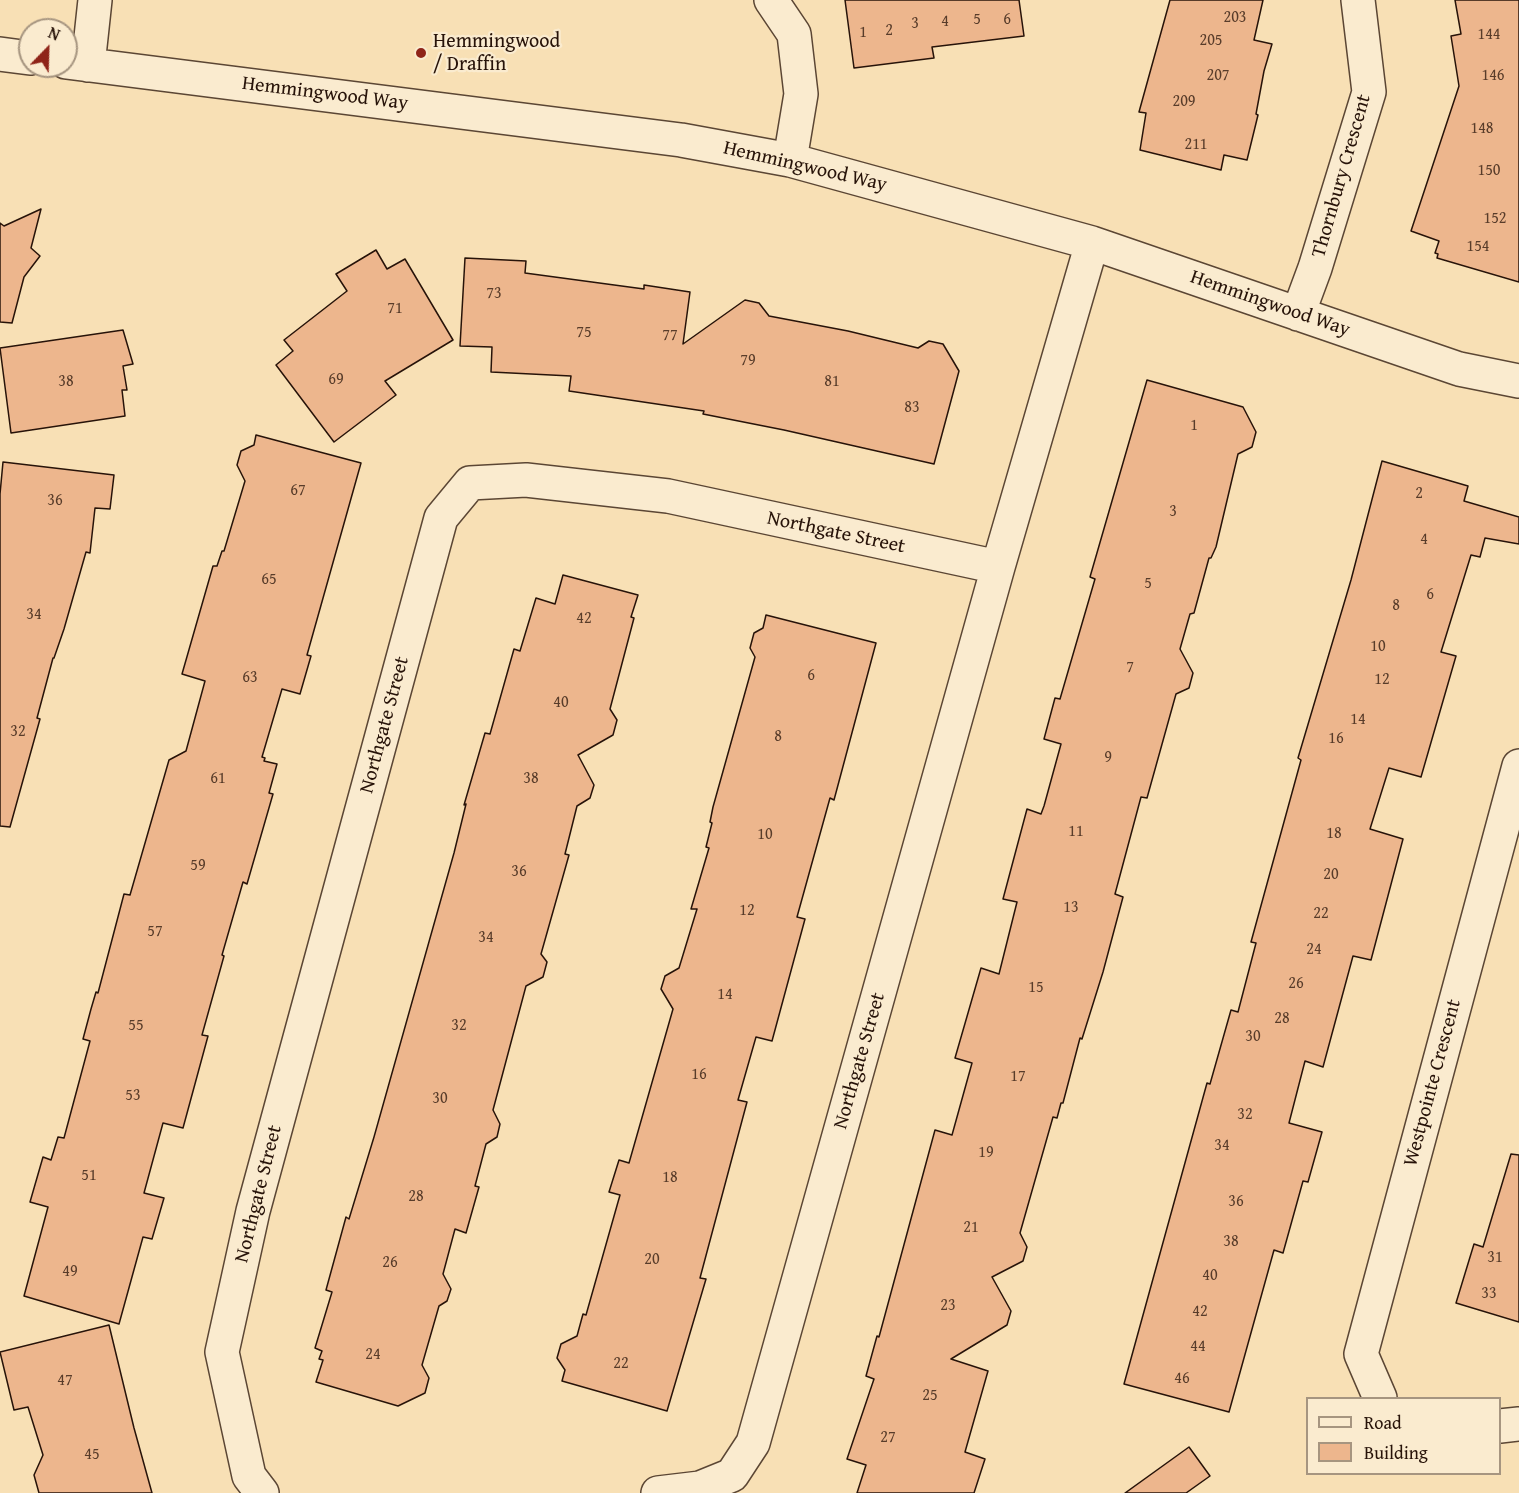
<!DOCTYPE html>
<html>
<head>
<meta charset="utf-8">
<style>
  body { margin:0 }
  #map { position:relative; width:1519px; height:1493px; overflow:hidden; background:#f8e0b5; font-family:"Gentium Book Plus",serif }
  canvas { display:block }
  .legend { position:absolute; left:1306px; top:1397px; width:195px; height:78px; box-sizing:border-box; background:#faebcf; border:2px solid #a69580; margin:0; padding:8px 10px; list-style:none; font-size:18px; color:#271309 }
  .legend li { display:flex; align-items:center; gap:12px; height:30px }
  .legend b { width:30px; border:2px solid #a69580 }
  .north { position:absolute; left:18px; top:18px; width:60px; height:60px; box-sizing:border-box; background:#faebcf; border:2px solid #a69580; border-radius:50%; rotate:23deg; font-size:16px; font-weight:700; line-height:24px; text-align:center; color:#271309 }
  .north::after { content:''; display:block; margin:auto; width:21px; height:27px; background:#8f2418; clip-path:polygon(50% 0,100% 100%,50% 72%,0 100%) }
</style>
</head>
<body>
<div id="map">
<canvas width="1519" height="1493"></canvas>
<ul class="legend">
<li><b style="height:8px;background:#faebcf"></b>Road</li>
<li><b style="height:16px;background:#edb68d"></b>Building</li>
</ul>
<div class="north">N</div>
</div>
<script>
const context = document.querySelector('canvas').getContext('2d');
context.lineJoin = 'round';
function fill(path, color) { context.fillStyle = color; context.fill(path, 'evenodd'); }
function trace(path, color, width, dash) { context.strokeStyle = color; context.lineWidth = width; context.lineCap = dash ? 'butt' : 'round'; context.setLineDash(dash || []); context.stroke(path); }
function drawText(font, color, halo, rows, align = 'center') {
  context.font = font + ' "Gentium Book Plus",serif'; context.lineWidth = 4.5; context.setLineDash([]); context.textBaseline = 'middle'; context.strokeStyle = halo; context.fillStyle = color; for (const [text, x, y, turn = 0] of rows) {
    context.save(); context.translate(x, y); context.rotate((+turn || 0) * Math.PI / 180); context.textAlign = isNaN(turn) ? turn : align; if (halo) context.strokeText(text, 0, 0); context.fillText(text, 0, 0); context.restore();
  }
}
const building = new Path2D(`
  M845 0H1019L1024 36 932 47 934 58 854 68Z
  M1170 0H1263L1254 40 1272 44 1264 71 1256 114 1258 115 1247 160 1224 155 1221 170 1140 150 1146 113 1139 112Z
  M1455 0H1519V282L1437 258 1438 254 1435 253 1439 241 1411 231 1459 86 1451 36 1461 34Z
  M41 209 31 248 40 256 24 277 12 323 0 322V223L4 226Z
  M376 250 387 269 405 259 453 340 385 381 396 395 334 442 276 365 293 351 284 340 347 291 336 274Z
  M465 258 526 261 525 273 644 289V285L690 292 683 344 745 300 759 303 769 316 848 331 918 348 929 341 943 344 959 371 934 464 784 430 703 414 704 411 569 391 571 376 491 372 492 347 460 346Z
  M123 330 133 364 123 366 127 390H122L125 416 11 433 0 348Z
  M1147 380 1243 407 1256 432 1252 447 1238 454 1216 547 1211 558H1209L1194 613 1190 614 1180 649 1193 673 1189 688 1176 694 1147 798 1141 797 1115 894 1123 897 1103 972 1082 1039 1080 1038 1063 1103H1061L1057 1118 1053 1117 1020 1233 1027 1247 1023 1261 992 1277 1011 1311 1007 1325 951 1359 988 1371 965 1452 985 1459 974 1493H857L866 1465 847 1459 874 1379 866 1376 877 1336 879 1337 935 1130 952 1135 972 1063 955 1058 981 968 999 974 1017 902 1003 899 1027 809 1041 814 1044 806 1061 744 1044 739 1055 698 1060 699 1095 579 1090 577Z
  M256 435 361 463 307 655 311 656 300 694 282 689 262 757 265 758 264 761 277 764 269 793 273 794 247 884 243 882 222 955 224 956 202 1035 208 1036 183 1128 163 1123 144 1193 164 1198 152 1239 143 1237 119 1324 24 1296 48 1207 30 1202 43 1157 51 1160 58 1137 64 1138 90 1041 83 1039 91 1009 96 992 98 993 124 894 130 895 169 760 186 751 205 681 182 674 213 566H217L222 551H224L245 481 237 465 241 451 254 445Z
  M1382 461 1468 486 1464 501 1519 517V544L1485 538 1480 557 1471 555 1441 652 1456 656 1421 777 1389 768 1370 829 1403 839 1371 960 1353 956 1323 1067 1305 1061 1289 1123 1322 1132 1308 1182 1303 1181 1283 1253 1274 1250 1229 1412 1124 1384 1207 1083 1210 1084 1231 1010 1238 1012 1256 943 1251 942 1301 760 1298 758 1351 580Z
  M3 462 114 475 110 509 95 508 90 553 86 552 64 629 54 658H53L37 718 40 719 10 827 0 826V494Z
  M563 575 638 595 631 617 634 618 610 709 617 720 613 735 578 755 594 785 590 798 577 806 565 854 569 855 541 954 547 962 543 977 526 986 493 1110 500 1124 497 1137 486 1144 475 1186 479 1187 466 1233 455 1229 443 1274 451 1289 447 1301 439 1306 422 1365 429 1378 425 1393 398 1406 316 1382 323 1360 319 1359 322 1351 315 1348 332 1292 326 1290 346 1217 349 1219 374 1137 454 853 466 804 464 805 485 733 490 734 514 649 520 651 536 598 555 604Z
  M766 615 876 643 834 800 830 798 797 917 805 919 772 1041 756 1037 738 1100 747 1102 700 1278 706 1279 667 1411 562 1381 565 1370 557 1358 561 1344 577 1336 583 1314 586 1315 620 1195 609 1192 619 1160 629 1163 673 1009 661 989 665 976 679 968 697 909H691L709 848 706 847 712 823 710 822 713 807 755 657 750 648 754 633 763 628Z
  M1511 1154 1519 1155V1322L1456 1303 1474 1244 1483 1247Z
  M109 1325 134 1428 152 1493H39L34 1475 43 1455 28 1407 14 1410 0 1352Z
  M1189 1447 1210 1476 1186 1493H1125Z`);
fill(building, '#edb68d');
trace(building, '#271309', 1.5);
const minor = new Path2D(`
  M771 0 794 34 801 94 790 160
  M0 54 30 58
  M66 62 681 140 790 160 1092 243 1459 369 1519 381
  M88 65 95 0
  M1298 314 1315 268 1369 92 1358 0
  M1380 1398 1361 1354 1519 766
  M1500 1426 1519 1424
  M262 1493 249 1476 222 1352 253 1211 441 518 470 483 526 480 668 496 998 567
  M658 1493 700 1488 732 1475 753 1443 998 567 1092 243`);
trace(minor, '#5b4634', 36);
trace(minor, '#faebcf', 33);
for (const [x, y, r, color] of [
  [421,53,6,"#8f2418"]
]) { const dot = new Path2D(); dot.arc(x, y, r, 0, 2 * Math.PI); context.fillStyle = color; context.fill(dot); trace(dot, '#faebcf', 2); }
drawText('16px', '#583c2a', null, [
  ["203",1235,18],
  ["5",977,20],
  ["6",1007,20],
  ["4",945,22],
  ["3",915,24],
  ["2",889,31],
  ["1",863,33],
  ["144",1489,35],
  ["205",1211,41],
  ["207",1218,76],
  ["146",1493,76],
  ["209",1184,102],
  ["148",1482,129],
  ["211",1196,145],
  ["150",1489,171],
  ["152",1495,219],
  ["154",1478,247],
  ["73",494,294],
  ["71",395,309],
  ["75",584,333],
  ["77",670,336],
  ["79",748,361],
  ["69",336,380],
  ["38",66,382],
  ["81",832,382],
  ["83",912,408],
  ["1",1194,426],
  ["67",298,491],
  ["2",1419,494],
  ["36",55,501],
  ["3",1173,512],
  ["4",1424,540],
  ["65",269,580],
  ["5",1148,584],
  ["6",1430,595],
  ["8",1396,606],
  ["34",34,615],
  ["42",584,619],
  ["10",1378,647],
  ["7",1130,668],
  ["6",811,676],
  ["63",250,678],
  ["12",1382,680],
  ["40",561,703],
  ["14",1358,720],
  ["32",18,732],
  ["8",778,737],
  ["16",1336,739],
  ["9",1108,758],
  ["61",218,779],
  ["38",531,779],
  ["11",1076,832],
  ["18",1334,834],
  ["10",765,835],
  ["59",198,866],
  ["36",519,872],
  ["20",1331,875],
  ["13",1071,908],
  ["12",747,911],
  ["22",1321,914],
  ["57",155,932],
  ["34",486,938],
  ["24",1314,950],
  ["26",1296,984],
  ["15",1036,988],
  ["14",725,995],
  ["28",1282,1019],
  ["55",136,1026],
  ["32",459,1026],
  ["30",1253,1037],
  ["16",699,1075],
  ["17",1018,1077],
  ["53",133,1096],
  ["30",440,1099],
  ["32",1245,1115],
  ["34",1222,1146],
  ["19",986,1153],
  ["51",89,1176],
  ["18",670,1178],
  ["28",416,1197],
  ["36",1236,1202],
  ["21",971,1228],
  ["38",1231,1242],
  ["31",1495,1258],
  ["20",652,1260],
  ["26",390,1263],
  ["49",70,1272],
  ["40",1210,1276],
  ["33",1489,1294],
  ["23",948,1306],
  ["42",1200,1312],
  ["44",1198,1347],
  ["24",373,1355],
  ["22",621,1364],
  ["46",1182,1379],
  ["47",65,1381],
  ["25",930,1396],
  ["27",888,1438],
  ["45",92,1455]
]);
drawText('20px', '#271309', '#faebcf', [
  ["Hemmingwood",433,42],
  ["/ Draffin",433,65]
], 'left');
drawText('20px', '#271309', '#faebcf', [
  ["Hemmingwood Way",325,94,7],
  ["Hemmingwood Way",805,167,13],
  ["Thornbury Crescent",1342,176,-74],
  ["Hemmingwood Way",1270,304,19],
  ["Northgate Street",836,533,12],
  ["Northgate Street",385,725,-75],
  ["Northgate Street",860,1061,-74],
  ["Westpointe Crescent",1433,1083,-75],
  ["Northgate Street",259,1194,-76]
]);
</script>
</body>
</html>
